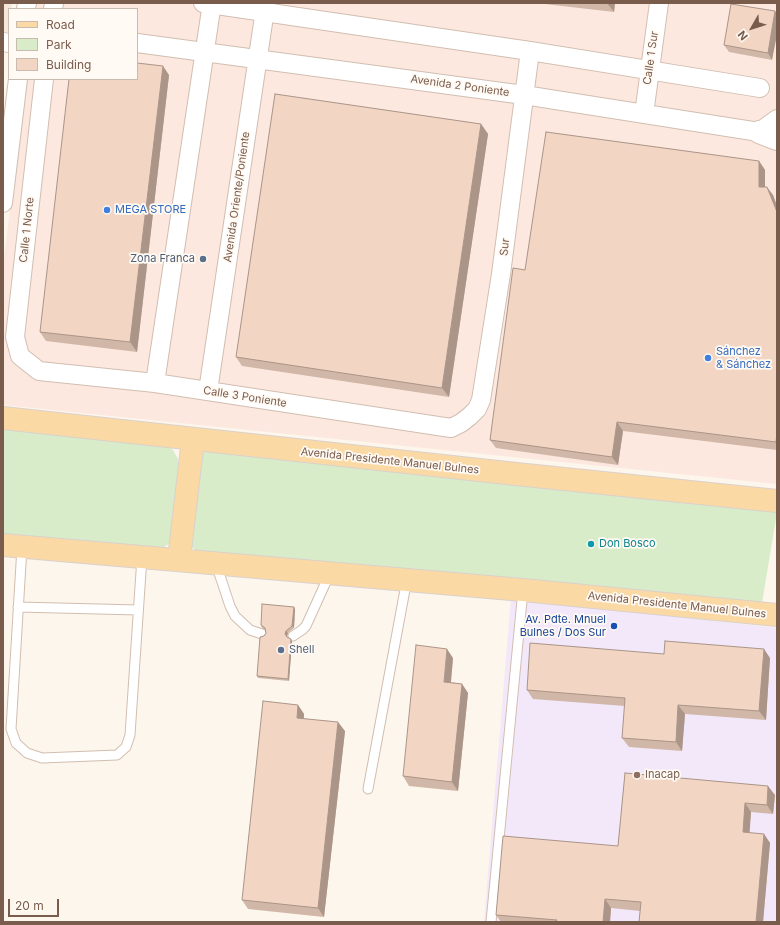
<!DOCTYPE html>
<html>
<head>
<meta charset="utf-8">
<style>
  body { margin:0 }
  #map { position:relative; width:780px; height:925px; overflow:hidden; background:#fdf6ec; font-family:Inter,sans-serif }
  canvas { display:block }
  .frame { position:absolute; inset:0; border:4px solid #7a5c4d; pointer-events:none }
  .legend { position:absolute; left:8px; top:8px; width:130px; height:72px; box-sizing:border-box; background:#fffaf3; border:1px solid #cabbb1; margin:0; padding:5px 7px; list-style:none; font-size:12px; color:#7a5c4d }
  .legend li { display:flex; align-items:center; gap:8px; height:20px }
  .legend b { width:20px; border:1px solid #cabbb1 }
  .north { position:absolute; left:732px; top:8px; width:40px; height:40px; -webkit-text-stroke:3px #fffaf3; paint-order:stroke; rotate:231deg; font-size:11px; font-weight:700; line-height:16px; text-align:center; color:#7a5c4d }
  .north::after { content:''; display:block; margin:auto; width:14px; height:18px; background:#7a5c4d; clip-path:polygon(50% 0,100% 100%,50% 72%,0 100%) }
  .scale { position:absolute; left:8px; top:899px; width:51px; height:18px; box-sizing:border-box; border:2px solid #7a5c4d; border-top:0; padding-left:5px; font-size:12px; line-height:14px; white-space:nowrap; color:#7a5c4d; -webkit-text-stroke:3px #fffaf3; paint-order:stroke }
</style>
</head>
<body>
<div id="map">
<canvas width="780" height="925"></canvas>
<div class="frame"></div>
<ul class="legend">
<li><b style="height:5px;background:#fbd9a5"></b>Road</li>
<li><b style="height:11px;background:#d8ecc9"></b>Park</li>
<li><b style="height:11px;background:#f3d5c3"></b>Building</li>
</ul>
<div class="north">N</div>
<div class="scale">20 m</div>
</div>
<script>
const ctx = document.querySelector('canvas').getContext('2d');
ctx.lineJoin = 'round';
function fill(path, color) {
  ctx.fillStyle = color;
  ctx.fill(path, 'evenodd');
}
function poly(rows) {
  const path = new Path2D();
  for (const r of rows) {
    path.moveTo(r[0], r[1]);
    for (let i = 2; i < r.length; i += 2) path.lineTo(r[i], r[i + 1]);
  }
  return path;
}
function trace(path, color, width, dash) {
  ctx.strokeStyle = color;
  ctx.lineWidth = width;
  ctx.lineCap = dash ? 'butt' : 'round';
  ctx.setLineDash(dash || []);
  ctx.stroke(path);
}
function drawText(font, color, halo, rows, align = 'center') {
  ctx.font = font + ' Inter,sans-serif';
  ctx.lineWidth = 3.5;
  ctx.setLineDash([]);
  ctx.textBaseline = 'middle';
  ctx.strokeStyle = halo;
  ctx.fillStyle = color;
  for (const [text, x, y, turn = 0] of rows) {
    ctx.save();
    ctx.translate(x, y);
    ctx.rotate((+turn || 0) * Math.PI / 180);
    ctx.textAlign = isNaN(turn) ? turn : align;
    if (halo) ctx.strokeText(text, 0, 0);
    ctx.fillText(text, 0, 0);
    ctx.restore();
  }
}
fill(poly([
  [3,3,12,3,11,9,9,9,9,23,3,64]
]), '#f5e8da');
fill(poly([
  [36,3,777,3,777,484,3,405,3,264,27,79,137,79,137,9,36,9]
]), '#fde8e0');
fill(poly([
  [511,598,777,628,777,922,484,922]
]), '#f3e8fa');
fill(poly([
  [3,429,163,446,170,447,173,450,178,459,178,473,171,538,169,544,159,550,3,537],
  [206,451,213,451,777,512,761,609,198,554,192,547,191,540,202,454]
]), '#d8ecc9');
const lane = poly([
  [22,547,11,729,16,743,27,753,42,758,117,755,126,747,130,735,142,557],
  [216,564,230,606,235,616,250,630,262,634],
  [18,607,138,610],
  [293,636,302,630,306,626,330,573],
  [368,789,407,579],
  [491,922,523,590]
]);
const street = poly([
  [203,3,530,51,760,88],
  [26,9,27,3],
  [53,9,54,3],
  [3,42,9,43],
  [137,43,524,95,759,132,777,119],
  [44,79,15,337,20,356,39,371,155,383,451,428,461,423,470,416,477,409,481,400,501,274,530,51],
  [644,114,659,3],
  [3,203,18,79],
  [155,383,212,3],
  [208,391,266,3]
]);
const secondary = poly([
  [759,132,777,139]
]);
const primary = poly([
  [3,418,516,474,777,501],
  [3,545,523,590,777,615],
  [179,559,193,439]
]);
trace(lane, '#d1beb0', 11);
trace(street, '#d1beb0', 20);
trace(secondary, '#d6c0b0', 24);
trace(primary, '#dad1cd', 24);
trace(lane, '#fff', 9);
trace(street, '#fff', 18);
trace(secondary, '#fff', 22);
trace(primary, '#fbd9a5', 22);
fill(poly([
  [536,3,615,3,614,12],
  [775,11,772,60,729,52,724,45],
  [169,75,137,352,46,341,40,332],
  [481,124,488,134,449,397,242,366,236,357],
  [759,161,765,170,765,187,773,195,777,206,777,450,623,431,618,465,496,448,490,440,525,270],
  [294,607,295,609,294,628,288,633,287,636,288,638,291,639,292,642,289,681,258,678,257,676,264,636,266,633,265,630,262,628,261,625],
  [664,654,770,658,766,720,685,714,682,751,629,747,622,738,625,706,533,699,527,690],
  [453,658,451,682,462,684,468,693,458,791,409,786,403,776],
  [298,705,304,714,304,718,345,731,324,917,248,909,242,900],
  [625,773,775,795,773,814,751,812,749,833,764,834,770,843,763,922,639,922,640,911,611,908,610,922,501,922,496,915,618,846]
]), '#d1b7a8');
fill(poly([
  [607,3,615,3,614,12],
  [775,11,777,14,777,35,772,60,768,53],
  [163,66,169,75,137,352,130,342],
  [481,124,488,134,449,397,442,388],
  [759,161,765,170,765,195,759,187],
  [767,187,773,195,777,206,777,212],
  [617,422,623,431,618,465,612,457],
  [294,607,295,609,294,628,292,626],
  [286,631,288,633,287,636,288,640,285,634],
  [291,639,292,642,289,681,288,679],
  [447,649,453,658,450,691,444,682],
  [764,649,770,658,766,720,759,711],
  [462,684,468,693,458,791,452,782],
  [298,705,304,714,303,727,297,718],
  [678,705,685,714,682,751,676,742],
  [338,722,345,731,324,917,318,908],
  [768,786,775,795,773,814,767,805],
  [745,803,751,812,749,841,743,832],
  [764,834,770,843,763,922,756,922],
  [605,899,611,908,610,922,603,922]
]), '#aa9588');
const building = poly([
  [731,4,775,11,768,53,724,45,731,4],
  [137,63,163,66,130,342,40,332,69,79,137,79,137,63],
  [275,94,481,124,442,388,236,357,275,94],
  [546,132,759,161,759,187,767,187,777,212,777,433,776,442,617,422,612,457,490,440,513,268,525,270,546,132],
  [262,604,294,607,292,626,286,631,285,634,287,637,291,639,288,679,257,676,260,637,264,636,266,633,265,628,261,625,262,604],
  [665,641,764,649,759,711,678,705,676,742,622,738,625,698,527,690,530,643,664,654,665,641],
  [416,645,447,649,444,682,462,684,452,782,403,776,416,645],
  [263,701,298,705,297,718,338,722,318,908,242,900,263,701],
  [625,773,768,786,767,805,745,803,743,832,764,834,756,922,639,922,641,902,605,899,603,922,556,922,557,920,496,915,503,836,618,846,625,773]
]);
fill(building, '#f3d5c3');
trace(building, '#aa9588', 1);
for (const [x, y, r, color] of [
  [107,210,4,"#3f7fe0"],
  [203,259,4,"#5c6f8a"],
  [708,358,4,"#3f7fe0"],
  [591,544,4,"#0f9aa8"],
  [614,626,4,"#1a4fb4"],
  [281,650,4,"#5c6f8a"],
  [637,775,4,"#8d6e63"]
]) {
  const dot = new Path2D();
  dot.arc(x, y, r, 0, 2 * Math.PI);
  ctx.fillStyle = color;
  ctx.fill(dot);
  trace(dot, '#fffaf3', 1.5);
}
drawText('11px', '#7a5c4d', '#fffaf3', [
  ["Calle 1 Sur",651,58,-82],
  ["Avenida 2 Poniente",460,86,8],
  ["Avenida Oriente/Poniente",237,197,-82],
  ["Calle 1 Norte",27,230,-84],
  ["Sur",505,247,-83],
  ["Calle 3 Poniente",245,397,9],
  ["Avenida Presidente Manuel Bulnes",390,461,6],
  ["Avenida Presidente Manuel Bulnes",677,605,6]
]);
drawText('11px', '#366cbe', '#fffaf3', [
  ["MEGA STORE",115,210],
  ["Sánchez",716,352],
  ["& Sánchez",716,365]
], 'left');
drawText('11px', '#4e5e75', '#fffaf3', [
  ["Zona Franca",195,259],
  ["Shell",289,650,"left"]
], 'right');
drawText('11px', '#0d838f', '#fffaf3', [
  ["Don Bosco",599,544]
], 'left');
drawText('11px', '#164399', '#fffaf3', [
  ["Av. Pdte. Mnuel",606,620],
  ["Bulnes / Dos Sur",606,633]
], 'right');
drawText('11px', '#785e54', '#fffaf3', [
  ["Inacap",645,775]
], 'left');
</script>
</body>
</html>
